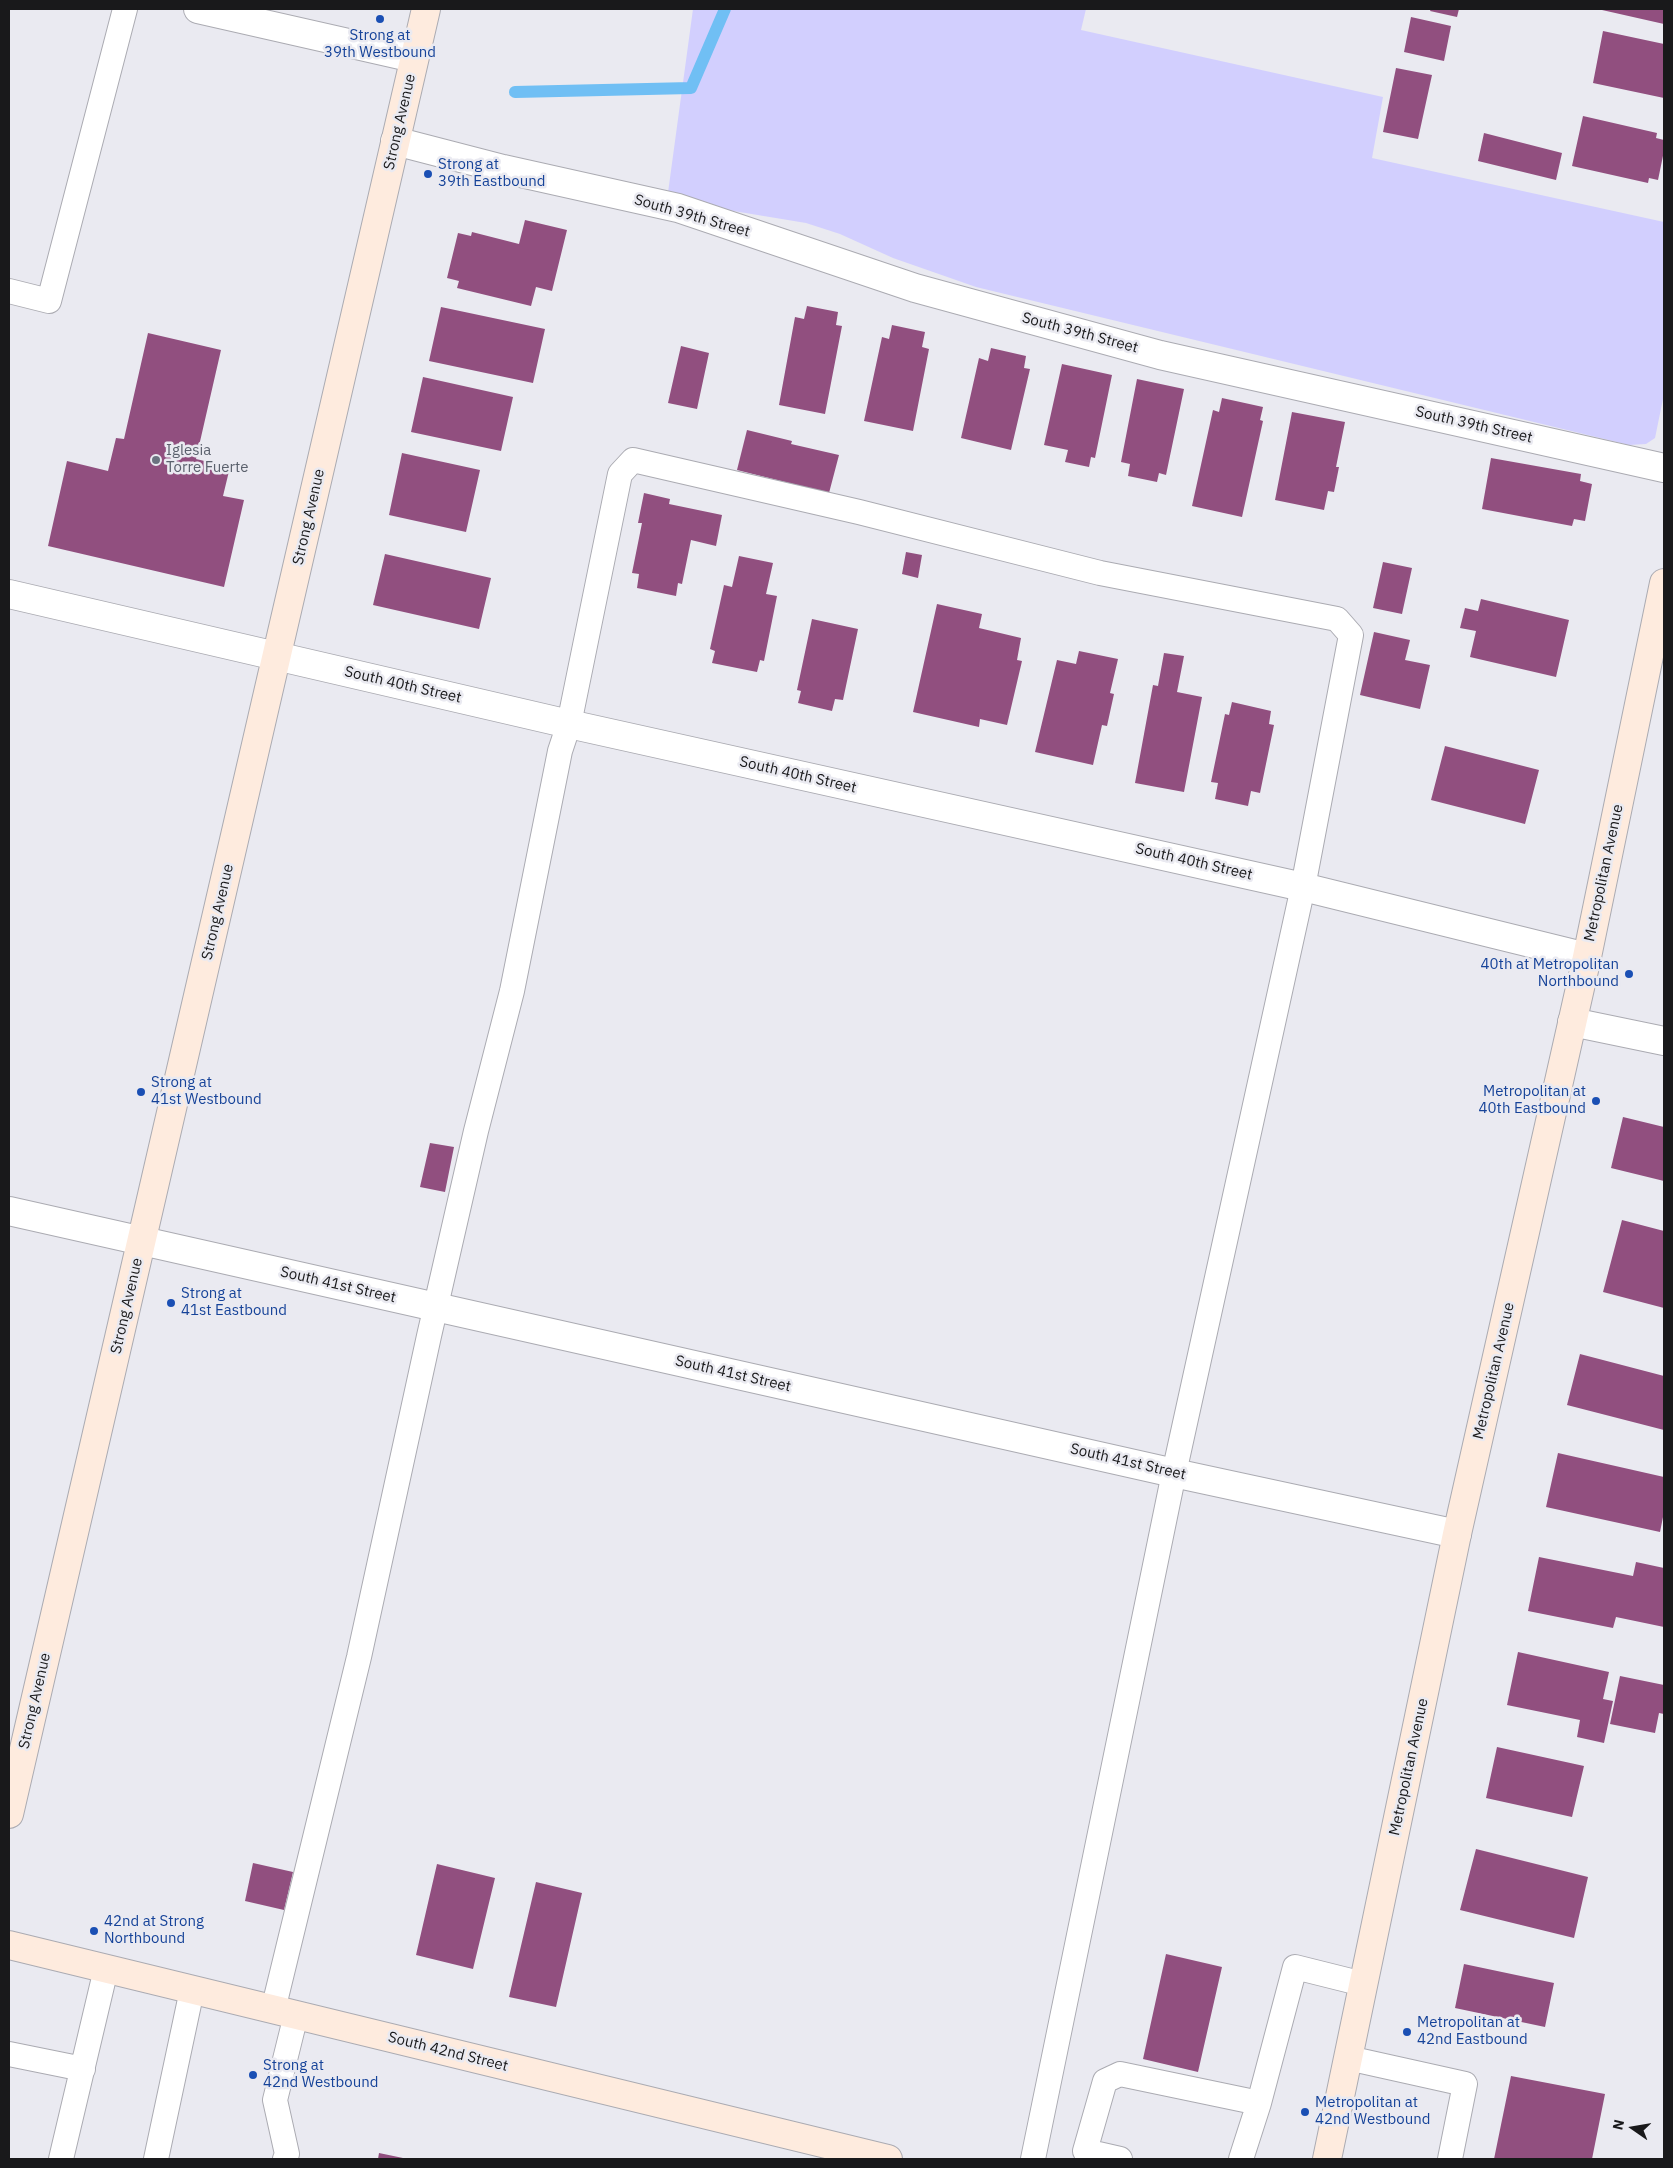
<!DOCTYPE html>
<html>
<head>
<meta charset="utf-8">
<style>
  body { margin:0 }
  #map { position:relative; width:1673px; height:2168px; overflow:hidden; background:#eaeaf1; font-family:"IBM Plex Sans",sans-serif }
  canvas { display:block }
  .frame { position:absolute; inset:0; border:10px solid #19191b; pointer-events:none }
  .north { position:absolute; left:1608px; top:2103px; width:50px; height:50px; -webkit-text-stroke:4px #eaeaf1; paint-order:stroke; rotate:283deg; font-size:14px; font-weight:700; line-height:20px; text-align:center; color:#19191b }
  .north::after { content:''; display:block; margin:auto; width:18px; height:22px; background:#19191b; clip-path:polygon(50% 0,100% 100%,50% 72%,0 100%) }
</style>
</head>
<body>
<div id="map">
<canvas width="1673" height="2168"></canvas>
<div class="frame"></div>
<div class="north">N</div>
</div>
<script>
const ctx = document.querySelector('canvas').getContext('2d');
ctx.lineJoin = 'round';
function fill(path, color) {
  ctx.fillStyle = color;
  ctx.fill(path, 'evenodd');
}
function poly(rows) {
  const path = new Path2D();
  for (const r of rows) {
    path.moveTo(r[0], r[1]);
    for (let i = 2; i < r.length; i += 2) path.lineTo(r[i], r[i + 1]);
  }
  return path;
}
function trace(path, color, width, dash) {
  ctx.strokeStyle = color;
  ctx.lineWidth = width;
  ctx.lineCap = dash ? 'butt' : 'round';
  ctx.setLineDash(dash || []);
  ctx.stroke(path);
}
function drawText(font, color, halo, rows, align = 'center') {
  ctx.font = font + ' "IBM Plex Sans",sans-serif';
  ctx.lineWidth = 5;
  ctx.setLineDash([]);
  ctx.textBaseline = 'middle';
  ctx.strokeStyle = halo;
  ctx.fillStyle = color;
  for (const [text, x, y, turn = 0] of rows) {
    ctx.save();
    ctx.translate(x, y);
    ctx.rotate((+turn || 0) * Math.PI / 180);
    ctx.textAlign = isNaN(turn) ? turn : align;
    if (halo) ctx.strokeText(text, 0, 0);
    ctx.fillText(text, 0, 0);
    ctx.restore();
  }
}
fill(poly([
  [693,9,1086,9,1081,30,1383,97,1372,158,1664,222,1664,394,1655,438,1646,444,1629,445,976,287,893,258,840,234,806,223,667,200]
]), '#d2cffe');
trace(poly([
  [515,92,691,88,725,9]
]), '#70bff4', 12);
fill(poly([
  [1431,9,1459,9,1457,17,1430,11],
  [1602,9,1664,9,1664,24,1602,10],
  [1411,17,1451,26,1444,61,1404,52],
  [1603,31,1664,44,1664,98,1593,83],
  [1396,68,1432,75,1418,139,1383,132],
  [1583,116,1657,133,1656,138,1664,140,1664,151,1658,180,1649,178,1648,183,1572,166],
  [1484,133,1562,153,1556,180,1478,161],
  [525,220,567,230,552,291,536,287,531,306,457,288,459,281,447,278,458,233,471,236,472,232,519,244],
  [807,306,838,312,836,325,842,326,825,414,779,405,795,317,804,319],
  [441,307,545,329,533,383,429,361],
  [892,325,925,332,922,347,929,349,913,431,864,421,882,337,889,339],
  [148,333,221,350,196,459,230,467,223,496,244,500,224,587,48,546,67,461,108,471,116,438,124,439],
  [681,346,709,353,697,409,668,403],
  [991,348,1026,356,1024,368,1030,369,1011,450,961,438,979,358,988,361],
  [1062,364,1112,375,1095,458,1091,457,1089,467,1065,462,1068,450,1044,445],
  [423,377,513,397,501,451,411,432],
  [1137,379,1184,389,1166,475,1159,473,1157,482,1128,476,1130,464,1121,462],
  [1222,398,1263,407,1260,420,1263,421,1242,517,1192,506,1213,410,1219,412],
  [1292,412,1345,422,1336,467,1339,467,1334,492,1328,491,1324,510,1275,500],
  [747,430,792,441,791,444,839,455,829,493,737,470],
  [402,453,480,470,466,532,389,515],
  [1491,458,1581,474,1580,481,1592,484,1585,521,1574,519,1572,526,1482,509],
  [644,493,670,499,669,504,722,515,716,546,691,540,682,584,678,583,676,596,637,588,639,574,632,573,642,523,638,523],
  [906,552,922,555,918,578,902,574],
  [385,554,491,578,479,629,373,605],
  [739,556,773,563,766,594,777,596,764,661,760,660,757,672,712,663,715,651,710,649,724,585,732,587],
  [1383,562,1412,568,1402,614,1373,608],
  [1481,599,1569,620,1556,677,1470,657,1476,631,1460,628,1465,608,1478,611],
  [937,604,982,614,979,628,1021,638,1017,660,1022,661,1007,725,980,719,979,727,913,712],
  [812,619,858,629,843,700,835,699,832,711,798,703,801,691,797,690],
  [1374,632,1410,640,1405,660,1430,665,1420,709,1360,695],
  [1079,651,1118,659,1110,693,1114,694,1107,726,1102,725,1093,765,1035,752,1057,660,1076,664],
  [1164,653,1184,656,1177,692,1202,697,1184,792,1135,783,1153,685,1158,686],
  [1232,702,1271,711,1269,724,1274,725,1260,793,1251,791,1248,806,1215,799,1218,783,1211,782,1225,714,1229,715],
  [1445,746,1539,770,1525,824,1431,800],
  [1623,1117,1664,1127,1664,1181,1611,1168],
  [430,1143,454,1147,445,1192,420,1187],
  [1622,1220,1664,1231,1664,1308,1603,1292],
  [1580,1354,1664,1376,1664,1430,1567,1405],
  [1558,1453,1664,1477,1664,1512,1660,1532,1546,1507],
  [1539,1557,1633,1576,1636,1562,1664,1568,1664,1627,1616,1617,1613,1628,1528,1611],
  [1518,1652,1609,1672,1603,1699,1613,1701,1604,1743,1577,1737,1580,1720,1507,1705],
  [1620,1676,1664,1685,1664,1714,1659,1713,1655,1733,1610,1724],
  [1497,1747,1584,1766,1572,1817,1486,1798],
  [1476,1849,1588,1877,1574,1938,1460,1910],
  [253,1863,293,1872,284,1910,245,1901],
  [437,1864,495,1878,473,1969,416,1955],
  [536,1882,582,1893,556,2007,509,1997],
  [1166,1954,1222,1967,1198,2072,1143,2059],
  [1464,1964,1554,1983,1545,2027,1455,2008],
  [1511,2076,1605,2094,1592,2159,1494,2159],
  [379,2153,403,2158,403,2159,378,2159]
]), '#914f7f');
const lane = poly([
  [9,291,49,301,125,9],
  [273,2010,359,1657,429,1336,476,1131,512,991,560,751,569,724,620,474,633,460,859,512,1100,573,1337,619,1351,635,1303,887,1174,1473,1033,2159],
  [9,2054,83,2069],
  [1348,2058,1465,2084,1450,2159],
  [61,2159,106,1969],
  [156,2159,192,1990],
  [285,2159,287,2154,275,2100,296,2015],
  [1120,2159,1085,2151,1105,2081,1120,2074,1259,2103],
  [1241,2159,1259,2103,1295,1967,1363,1984]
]);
const street = poly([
  [198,9,414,58],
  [395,141,503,169,678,208,915,288,1160,355,1664,468],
  [9,594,569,724,1303,887,1587,957],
  [1572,1022,1664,1041],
  [9,1211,1174,1473,1457,1534]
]);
const secondary = poly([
  [9,1814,426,9],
  [9,1945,888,2159],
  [1327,2159,1457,1534,1587,957,1664,583]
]);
trace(lane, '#ababb2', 26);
trace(street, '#ababb2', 30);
trace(secondary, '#ababb2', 30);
trace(lane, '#fff', 24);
trace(street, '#fff', 28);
trace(secondary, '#feebde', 28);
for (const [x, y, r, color] of [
  [380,19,5,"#1a4fb4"],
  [428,174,5,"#1a4fb4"],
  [156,460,5,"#6b7280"],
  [1629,974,5,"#1a4fb4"],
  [141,1092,5,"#1a4fb4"],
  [1596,1101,5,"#1a4fb4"],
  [171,1303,5,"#1a4fb4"],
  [94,1931,5,"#1a4fb4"],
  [1407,2032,5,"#1a4fb4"],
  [253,2075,5,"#1a4fb4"],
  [1305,2112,5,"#1a4fb4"]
]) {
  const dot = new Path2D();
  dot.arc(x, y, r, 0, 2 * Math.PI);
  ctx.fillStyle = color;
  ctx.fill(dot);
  trace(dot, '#eaeaf1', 2);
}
drawText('15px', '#164399', '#eaeaf1', [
  ["Strong at",380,36,"center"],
  ["39th Westbound",380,53,"center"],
  ["Strong at",438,165],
  ["39th Eastbound",438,182],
  ["40th at Metropolitan",1619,965,"right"],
  ["Northbound",1619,982,"right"],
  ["Strong at",151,1083],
  ["41st Westbound",151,1100],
  ["Metropolitan at",1586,1092,"right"],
  ["40th Eastbound",1586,1109,"right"],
  ["Strong at",181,1294],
  ["41st Eastbound",181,1311],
  ["42nd at Strong",104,1922],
  ["Northbound",104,1939],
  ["Metropolitan at",1417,2023],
  ["42nd Eastbound",1417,2040],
  ["Strong at",263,2066],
  ["42nd Westbound",263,2083],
  ["Metropolitan at",1315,2103],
  ["42nd Westbound",1315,2120]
], 'left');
drawText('15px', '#19191b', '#eaeaf1', [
  ["Strong Avenue",400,122,-77],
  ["South 39th Street",692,216,16],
  ["South 39th Street",1080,333,15],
  ["South 39th Street",1474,425,13],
  ["Strong Avenue",309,517,-77],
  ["South 40th Street",403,685,13],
  ["South 40th Street",798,775,13],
  ["South 40th Street",1194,862,13],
  ["Metropolitan Avenue",1604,873,-78],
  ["Strong Avenue",218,912,-77],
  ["South 41st Street",338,1285,13],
  ["Strong Avenue",127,1306,-77],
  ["Metropolitan Avenue",1494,1371,-77],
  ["South 41st Street",733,1374,13],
  ["South 41st Street",1128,1462,13],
  ["Strong Avenue",35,1701,-77],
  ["Metropolitan Avenue",1409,1767,-78],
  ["South 42nd Street",448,2052,14]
]);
drawText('15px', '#5b616d', '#eaeaf1', [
  ["Iglesia",166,451],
  ["Torre Fuerte",166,468]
], 'left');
</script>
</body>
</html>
